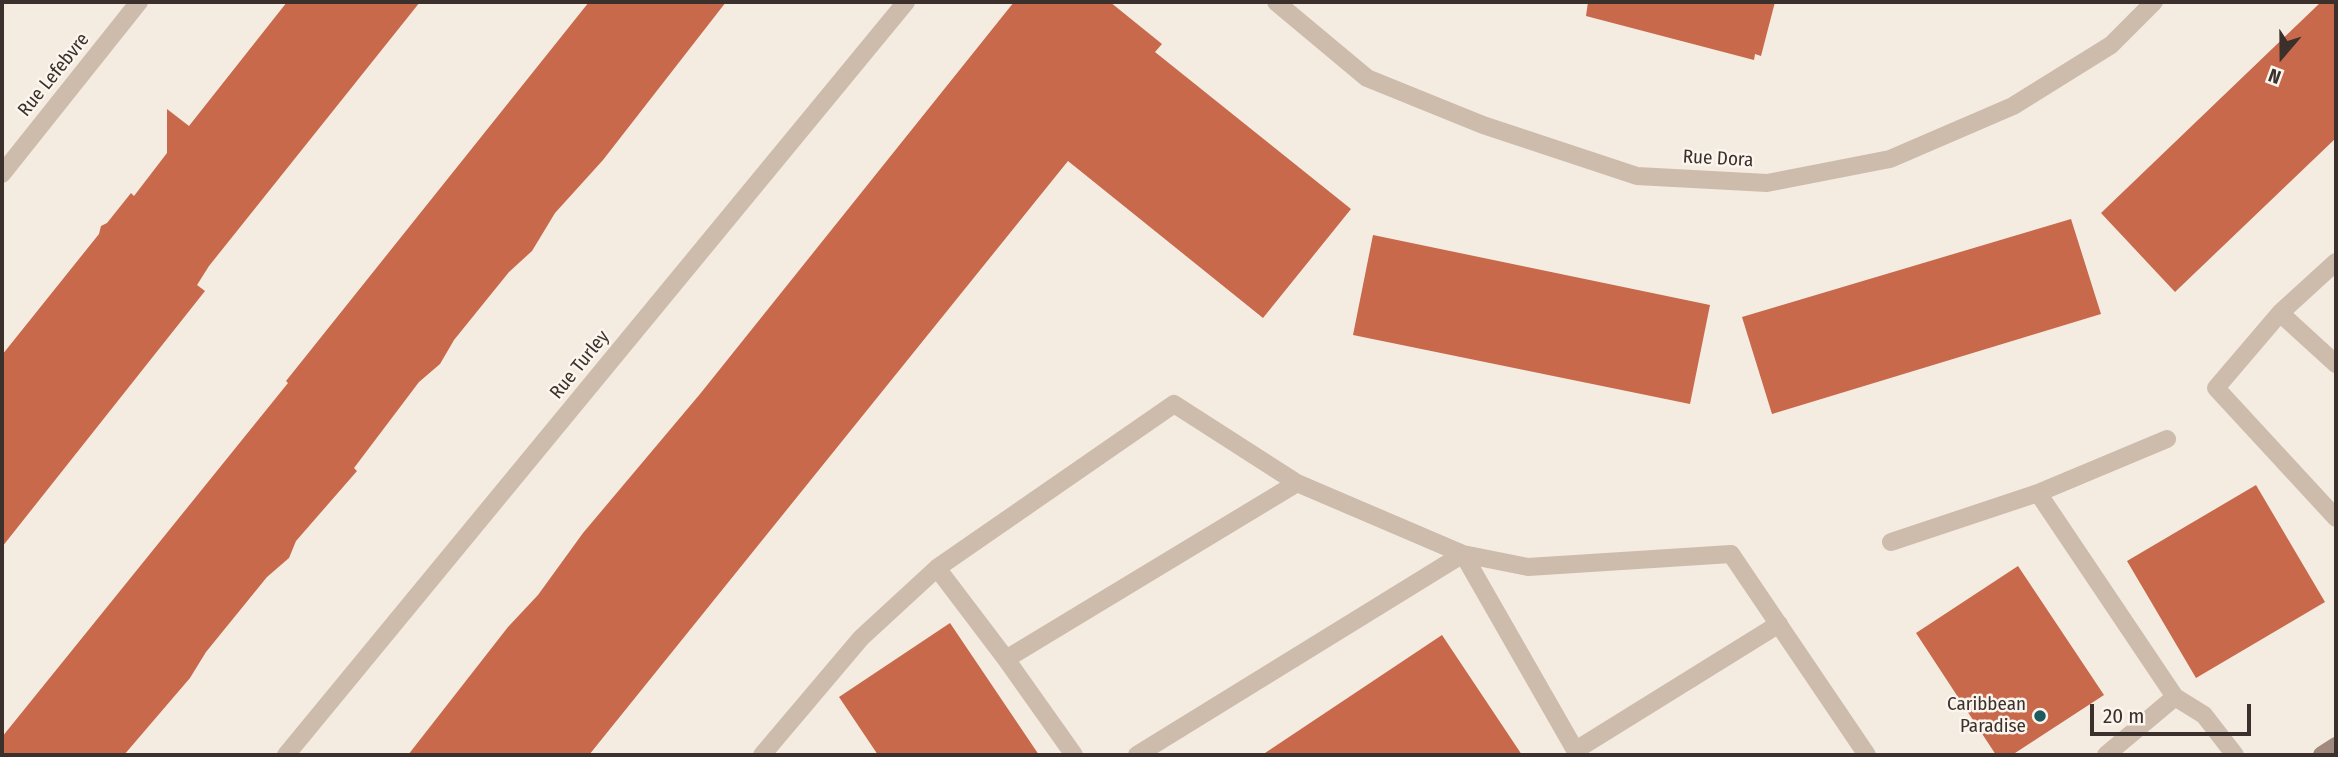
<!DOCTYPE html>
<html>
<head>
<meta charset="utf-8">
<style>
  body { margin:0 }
  #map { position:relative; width:2338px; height:757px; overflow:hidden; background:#f4ebe1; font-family:"Fira Sans Condensed",sans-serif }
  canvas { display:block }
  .frame { position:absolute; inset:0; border:4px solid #3b302b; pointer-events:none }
  .north { position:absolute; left:2247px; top:21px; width:70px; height:70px; -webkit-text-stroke:5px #fbf5ee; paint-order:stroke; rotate:200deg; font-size:19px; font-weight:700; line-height:28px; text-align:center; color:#3b302b }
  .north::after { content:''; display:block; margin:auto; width:24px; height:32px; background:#3b302b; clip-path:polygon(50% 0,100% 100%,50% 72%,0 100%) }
  .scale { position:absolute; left:2090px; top:704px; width:161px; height:32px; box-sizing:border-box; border:4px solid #3b302b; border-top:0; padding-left:9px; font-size:21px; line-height:24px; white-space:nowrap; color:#3b302b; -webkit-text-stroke:5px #fbf5ee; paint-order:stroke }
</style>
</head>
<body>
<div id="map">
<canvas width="2338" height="757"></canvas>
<div class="frame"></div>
<div class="north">N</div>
<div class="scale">20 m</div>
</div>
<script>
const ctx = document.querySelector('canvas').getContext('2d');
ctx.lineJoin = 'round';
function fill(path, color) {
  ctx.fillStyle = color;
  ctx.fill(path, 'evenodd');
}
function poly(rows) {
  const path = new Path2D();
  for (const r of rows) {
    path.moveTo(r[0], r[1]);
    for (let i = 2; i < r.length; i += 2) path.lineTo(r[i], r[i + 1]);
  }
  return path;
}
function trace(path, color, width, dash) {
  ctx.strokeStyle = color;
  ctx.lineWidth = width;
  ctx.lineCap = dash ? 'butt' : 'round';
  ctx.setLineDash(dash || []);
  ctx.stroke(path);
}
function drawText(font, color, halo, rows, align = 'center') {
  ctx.font = font + ' "Fira Sans Condensed",sans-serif';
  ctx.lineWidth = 5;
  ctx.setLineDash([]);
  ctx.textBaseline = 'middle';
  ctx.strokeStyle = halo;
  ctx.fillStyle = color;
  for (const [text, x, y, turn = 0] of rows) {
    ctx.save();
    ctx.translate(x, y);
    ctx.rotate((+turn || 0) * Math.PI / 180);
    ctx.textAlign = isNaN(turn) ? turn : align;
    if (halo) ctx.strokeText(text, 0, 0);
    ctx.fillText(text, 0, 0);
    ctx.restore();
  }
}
fill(poly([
  [287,2,420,2,209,266,197,285,205,291,2,547,2,355,99,234,101,226,107,223,131,193,134,196,167,153,167,109,189,126],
  [589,2,726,2,603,160,555,213,532,251,509,272,454,340,440,364,419,382,354,468,357,471,296,541,289,558,267,577,206,652,190,678,124,755,2,755,2,737,288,383,286,381],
  [1014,2,1110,2,1162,44,1155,52,1351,209,1263,318,1068,161,589,755,408,755,508,627,538,595,583,533,700,394],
  [1588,2,1775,2,1761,56,1755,54,1754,60,1586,16],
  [2321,2,2336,2,2336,138,2175,292,2101,213],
  [2071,219,2101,314,1772,414,1742,317],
  [1373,235,1710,305,1690,404,1353,335],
  [2256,485,2325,602,2196,678,2127,561],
  [2018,566,2104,695,2012,755,1996,755,1916,633],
  [950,623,1039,755,878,755,839,697],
  [1442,635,1522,755,1262,755]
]), '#c8694b');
trace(poly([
  [2336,262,2280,313,2336,364],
  [2280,313,2216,388,2336,518],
  [2038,493,2167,439],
  [1891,542,2038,493,2175,697,2204,715,2235,755],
  [1463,554,1578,755],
  [937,568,1006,659],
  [1576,750,1779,624],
  [762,755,861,638,937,568,1174,404,1297,483,1463,554,1528,567,1731,554,1867,755],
  [1074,755,1006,659,1297,483],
  [1137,755,1463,554],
  [2106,755,2175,697]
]), '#cdbbac', 18);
trace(poly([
  [1276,2,1367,78,1483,125,1637,176,1767,183,1890,159,2013,106,2111,45,2154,2],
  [2,174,139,2],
  [286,755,906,2]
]), '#cdbbac', 18);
trace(poly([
  [2322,755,2336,746]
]), '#a18a7d', 18);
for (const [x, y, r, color] of [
  [2040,716,7,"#1f5a5e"]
]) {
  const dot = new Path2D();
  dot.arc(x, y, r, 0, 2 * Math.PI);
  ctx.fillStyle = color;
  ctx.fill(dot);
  trace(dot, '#fbf5ee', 2.5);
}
drawText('19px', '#3b302b', '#fbf5ee', [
  ["Rue Lefebvre",54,75,-51],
  ["Rue Dora",1718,159,3],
  ["Rue Turley",580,365,-51]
]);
drawText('19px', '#3b302b', '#fbf5ee', [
  ["Caribbean",2026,705],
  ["Paradise",2026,727]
], 'right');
</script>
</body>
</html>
